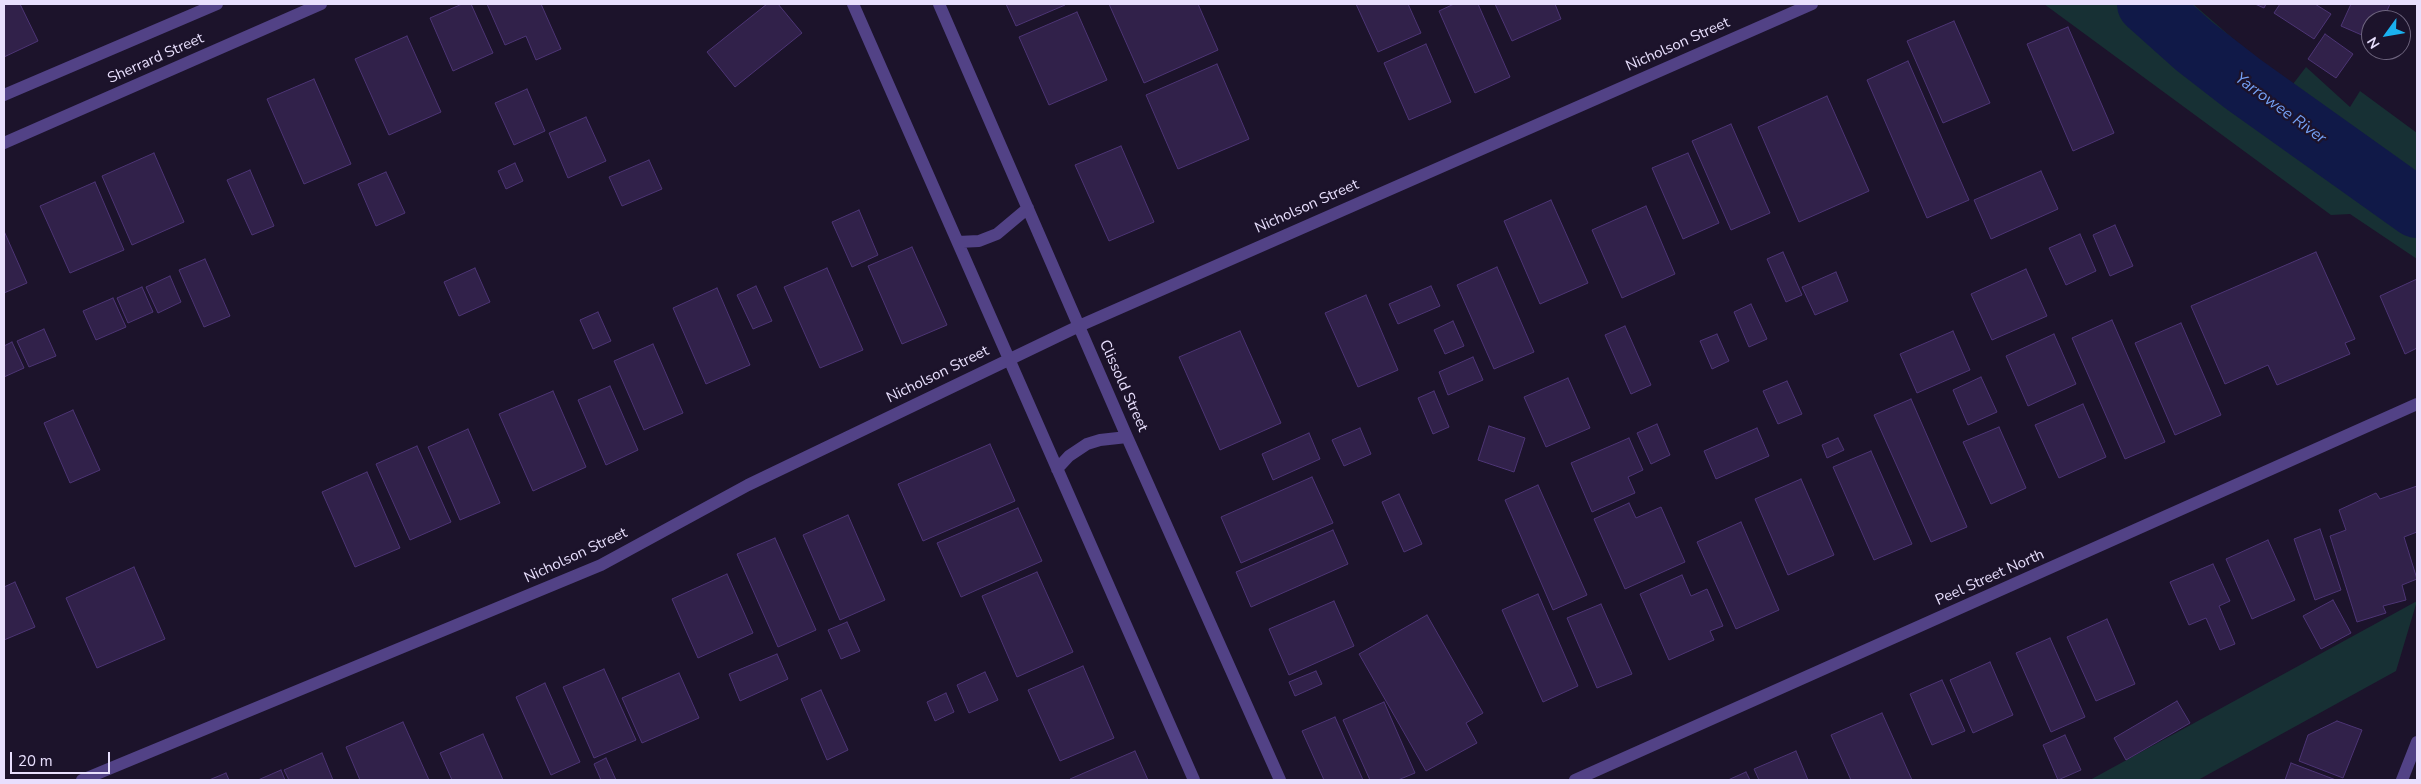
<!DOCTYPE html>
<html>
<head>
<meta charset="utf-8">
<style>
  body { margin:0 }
  #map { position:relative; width:2421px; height:784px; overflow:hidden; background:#1c132b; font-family:"Nunito Sans",sans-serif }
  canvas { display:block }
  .frame { position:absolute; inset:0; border:5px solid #e8dffd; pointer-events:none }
  .north { position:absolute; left:2361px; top:10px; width:50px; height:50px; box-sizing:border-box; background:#1c132b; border:1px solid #6e657f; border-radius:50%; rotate:238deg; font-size:14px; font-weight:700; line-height:20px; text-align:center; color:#e8dffd }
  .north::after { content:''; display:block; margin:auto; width:18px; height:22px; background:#1ab1ef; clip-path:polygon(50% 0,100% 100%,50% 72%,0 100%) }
  .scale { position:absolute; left:10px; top:752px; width:100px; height:22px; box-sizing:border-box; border:2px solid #e8dffd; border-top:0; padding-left:6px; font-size:15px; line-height:18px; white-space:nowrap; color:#e8dffd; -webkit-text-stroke:4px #1c132b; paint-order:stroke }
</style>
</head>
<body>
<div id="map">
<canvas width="2421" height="784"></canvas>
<div class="frame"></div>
<div class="north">N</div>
<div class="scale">20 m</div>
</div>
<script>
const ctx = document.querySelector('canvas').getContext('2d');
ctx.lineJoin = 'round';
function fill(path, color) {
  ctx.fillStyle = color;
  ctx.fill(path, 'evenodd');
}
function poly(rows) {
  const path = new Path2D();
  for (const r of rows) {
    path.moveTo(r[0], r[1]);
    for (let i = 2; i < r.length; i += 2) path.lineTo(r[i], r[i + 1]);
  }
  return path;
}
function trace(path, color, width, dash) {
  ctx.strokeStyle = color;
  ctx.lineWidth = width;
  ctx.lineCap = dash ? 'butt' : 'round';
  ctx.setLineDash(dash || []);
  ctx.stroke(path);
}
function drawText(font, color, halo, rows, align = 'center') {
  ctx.font = font + ' "Nunito Sans",sans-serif';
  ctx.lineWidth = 4.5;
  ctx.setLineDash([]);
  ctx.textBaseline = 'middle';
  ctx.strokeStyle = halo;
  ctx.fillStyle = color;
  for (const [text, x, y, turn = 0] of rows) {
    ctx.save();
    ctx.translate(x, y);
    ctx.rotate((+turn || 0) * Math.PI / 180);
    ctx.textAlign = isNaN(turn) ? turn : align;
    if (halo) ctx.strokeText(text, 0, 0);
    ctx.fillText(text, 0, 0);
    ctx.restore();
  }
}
fill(poly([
  [2044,4,2193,4,2290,88,2306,67,2350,107,2360,91,2417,133,2417,259,2350,214,2331,215],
  [2417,601,2396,671,2198,780,2090,780]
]), '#173034');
trace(poly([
  [2147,4,2194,46,2243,84,2417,208]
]), '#101948', 60);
const building = poly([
  [4,4,20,4,38,41,4,57,4,4],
  [462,4,471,4,493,53,453,71,430,18,462,4],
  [487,4,541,4,561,49,536,60,526,36,505,45,487,4],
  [767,4,778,4,802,33,735,87,707,52,767,4],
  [1006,4,1065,4,1065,5,1016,26,1006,4],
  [1109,4,1198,4,1218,50,1144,83,1109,4],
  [1356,4,1408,4,1421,33,1378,52,1356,4],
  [1454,4,1478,4,1510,77,1475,93,1439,11,1454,4],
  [1495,4,1555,4,1561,19,1512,41,1495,4],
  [2255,4,2266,4,2264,8,2255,4],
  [2280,4,2315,4,2331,14,2314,39,2274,13,2280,4],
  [2351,4,2390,4,2383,20,2371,20,2371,39,2341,26,2351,4],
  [1077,12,1107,80,1049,105,1019,37,1077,12],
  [1954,21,1990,103,1943,123,1907,41,1954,21],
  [2068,27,2114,133,2073,151,2027,44,2068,27],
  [2325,34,2353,54,2336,78,2308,59,2325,34],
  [407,36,441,112,389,135,355,59,407,36],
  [1426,44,1451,102,1409,120,1384,63,1426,44],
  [1908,61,1969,200,1927,218,1867,80,1908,61],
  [1217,64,1249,139,1178,169,1146,95,1217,64],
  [314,79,351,164,304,184,267,99,314,79],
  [527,89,545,131,514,145,495,103,527,89],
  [1827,96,1869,191,1799,222,1758,127,1827,96],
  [586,117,606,161,568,178,549,133,586,117],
  [1731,124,1770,213,1731,230,1692,141,1731,124],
  [1121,146,1154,222,1109,241,1075,165,1121,146],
  [154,153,184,222,132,245,102,176,154,153],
  [1688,153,1719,223,1683,239,1652,168,1688,153],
  [649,160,662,189,622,206,609,177,649,160],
  [515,163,523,181,506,189,498,171,515,163],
  [250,170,274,226,252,235,227,180,250,170],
  [2041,171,2058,209,1991,239,1974,200,2041,171],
  [386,172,405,213,376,226,358,184,386,172],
  [95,182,124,250,70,273,40,206,95,182],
  [1551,200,1588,283,1540,304,1504,221,1551,200],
  [1646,206,1675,274,1622,298,1592,230,1646,206],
  [859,210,878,255,852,267,832,222,859,210],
  [2115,225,2133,266,2110,276,2093,235,2115,225],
  [4,231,27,283,4,293,4,231],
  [2080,234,2096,271,2066,285,2049,248,2080,234],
  [912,247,947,325,902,344,868,266,912,247],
  [1783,252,1802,295,1786,302,1767,259,1783,252],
  [2316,252,2355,339,2345,343,2350,354,2277,385,2268,365,2225,384,2191,306,2316,252],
  [205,259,230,316,204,327,179,270,205,259],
  [1497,267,1534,352,1494,369,1457,285,1497,267],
  [475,268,490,302,459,316,444,282,475,268],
  [827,268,863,350,820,368,784,287,827,268],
  [2026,269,2047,316,1992,340,1971,294,2026,269],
  [1836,272,1848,301,1815,315,1802,287,1836,272],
  [170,276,181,302,158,313,146,287,170,276],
  [2417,279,2417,348,2405,354,2380,296,2417,279],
  [756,286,772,321,753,329,737,295,756,286],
  [1431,286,1440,306,1398,324,1389,304,1431,286],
  [142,287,153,312,128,323,117,298,142,287],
  [717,288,750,365,706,384,673,308,717,288],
  [1366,295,1398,370,1358,387,1325,313,1366,295],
  [113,298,126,327,96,340,83,311,113,298],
  [1751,304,1767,339,1749,347,1734,312,1751,304],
  [598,312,611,341,593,349,580,320,598,312],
  [2112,320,2165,442,2125,459,2072,338,2112,320],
  [1453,321,1464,346,1445,354,1434,330,1453,321],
  [2181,323,2221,415,2175,435,2135,343,2181,323],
  [1625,326,1651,385,1631,394,1605,335,1625,326],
  [44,329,56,356,29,367,17,341,44,329],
  [1240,331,1281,423,1220,450,1179,357,1240,331],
  [1953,331,1970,370,1917,393,1900,354,1953,331],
  [1717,334,1729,361,1712,369,1700,341,1717,334],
  [2054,334,2076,384,2028,406,2006,356,2054,334],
  [12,342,24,368,4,377,4,346,12,342],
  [653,344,683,413,644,430,614,361,653,344],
  [1473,357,1483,380,1448,395,1439,372,1473,357],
  [1981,377,1997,412,1968,425,1953,390,1981,377],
  [1568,378,1590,428,1546,447,1524,397,1568,378],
  [1787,381,1802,414,1778,424,1763,391,1787,381],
  [610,386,638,450,606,465,578,400,610,386],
  [553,391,586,467,533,491,499,414,553,391],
  [1434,391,1449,427,1433,434,1418,398,1434,391],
  [1911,399,1967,527,1931,542,1874,415,1911,399],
  [2083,404,2106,457,2059,478,2035,425,2083,404],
  [73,410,100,470,70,483,44,423,73,410],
  [1657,424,1670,455,1651,464,1637,433,1657,424],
  [1489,426,1525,438,1514,472,1478,460,1489,426],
  [1999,427,2026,488,1991,504,1963,442,1999,427],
  [1360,428,1371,454,1344,466,1332,440,1360,428],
  [1757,428,1769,456,1716,479,1704,451,1757,428],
  [468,429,500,503,460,520,428,447,468,429],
  [1309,433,1320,459,1273,480,1262,454,1309,433],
  [1629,438,1643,470,1628,477,1635,493,1592,512,1571,463,1629,438],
  [1838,438,1844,450,1827,458,1822,445,1838,438],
  [990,444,1015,501,923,541,898,484,990,444],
  [417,446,451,522,410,540,376,464,417,446],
  [1871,451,1912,544,1874,560,1833,467,1871,451],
  [367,472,400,548,355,567,322,492,367,472],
  [1312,477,1333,523,1241,563,1221,517,1312,477],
  [1801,479,1834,555,1788,575,1755,499,1801,479],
  [1538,485,1587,595,1553,610,1505,500,1538,485],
  [2417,486,2417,532,2404,537,2417,579,2402,585,2406,600,2383,606,2386,613,2357,622,2330,536,2346,530,2339,510,2376,493,2380,499,2417,486],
  [1399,494,1422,544,1404,552,1382,502,1399,494],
  [1629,503,1636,518,1661,507,1685,562,1625,589,1594,519,1629,503],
  [1018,508,1042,561,961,597,937,543,1018,508],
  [848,515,885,600,840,620,803,535,848,515],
  [1741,522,1779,610,1736,629,1697,542,1741,522],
  [2320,529,2341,590,2315,600,2294,539,2320,529],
  [1333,530,1348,564,1251,607,1236,572,1333,530],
  [775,538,816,630,778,647,737,554,775,538],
  [2268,540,2295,600,2252,619,2226,559,2268,540],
  [2213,564,2230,601,2219,606,2235,644,2220,650,2206,618,2189,625,2170,582,2213,564],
  [134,567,165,639,97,668,66,598,134,567],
  [1037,572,1073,652,1017,677,982,596,1037,572],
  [727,574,753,633,698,658,672,599,727,574],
  [1682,575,1691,596,1707,589,1723,626,1710,631,1714,640,1669,660,1640,594,1682,575],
  [15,582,35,627,4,640,4,587,15,582],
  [1538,594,1578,686,1543,702,1502,610,1538,594],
  [2333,600,2351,633,2321,649,2303,616,2333,600],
  [1334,601,1354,646,1289,675,1269,629,1334,601],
  [1601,604,1632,674,1597,688,1567,618,1601,604],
  [1427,615,1483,713,1466,723,1477,743,1426,771,1359,654,1427,615],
  [2107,619,2135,684,2096,701,2067,637,2107,619],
  [847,622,860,651,841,659,828,630,847,622],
  [2050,638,2085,717,2051,732,2016,653,2050,638],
  [777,654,788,679,740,701,729,674,777,654],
  [1990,662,2013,715,1973,733,1950,680,1990,662],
  [1083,666,1114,738,1060,761,1028,690,1083,666],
  [604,669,636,740,594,758,563,687,604,669],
  [1316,671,1322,684,1295,696,1289,682,1316,671],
  [985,672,998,700,969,713,957,685,985,672],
  [679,673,699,718,642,743,622,698,679,673],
  [1942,680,1965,731,1932,745,1910,694,1942,680],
  [545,683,580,762,551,775,516,697,545,683],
  [821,690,848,750,827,760,801,699,821,690],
  [946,693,954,712,935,721,927,702,946,693],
  [2177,701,2190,723,2126,760,2114,738,2177,701],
  [1384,702,1415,773,1398,780,1370,780,1343,720,1384,702],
  [1882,713,1912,780,1851,780,1831,735,1882,713],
  [1335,717,1363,780,1324,780,1302,731,1335,717],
  [2337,721,2362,730,2343,778,2299,761,2308,735,2337,721],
  [403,722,429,780,360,780,346,747,403,722],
  [483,734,503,780,452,780,440,753,483,734],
  [2065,735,2081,770,2058,780,2043,745,2065,735],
  [1135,751,1148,780,1071,780,1070,779,1135,751],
  [1796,751,1808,780,1759,780,1754,769,1796,751],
  [322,753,333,780,289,780,284,770,322,753],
  [606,758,616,780,601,780,594,764,606,758],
  [2291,763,2336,780,2285,780,2291,763],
  [281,770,285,780,258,780,281,770],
  [1746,772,1750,780,1728,780,1746,772],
  [226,773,229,780,209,780,226,773]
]);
fill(building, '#31214a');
trace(building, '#4d3575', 1);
trace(poly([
  [853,4,1194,780],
  [939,4,1127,437,1280,780],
  [4,95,217,4],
  [4,143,321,4],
  [958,242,979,241,997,234,1028,208],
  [1057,469,1069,456,1087,444,1100,440,1127,437],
  [82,780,601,565,748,485,1079,326,1812,4],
  [1575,780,2417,404],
  [2402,780,2417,742]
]), '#524286', 12);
drawText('15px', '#e8dffd', '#1c132b', [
  ["Nicholson Street",1678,45,-24],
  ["Sherrard Street",156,59,-24],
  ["Nicholson Street",1307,207,-24],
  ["Nicholson Street",938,375,-26],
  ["Clissold Street",1123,386,66],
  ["Nicholson Street",576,556,-25],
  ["Peel Street North",1990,578,-24]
]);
drawText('italic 16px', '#75a1f5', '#1c132b', [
  ["Yarrowee River",2280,109,36]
]);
</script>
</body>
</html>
